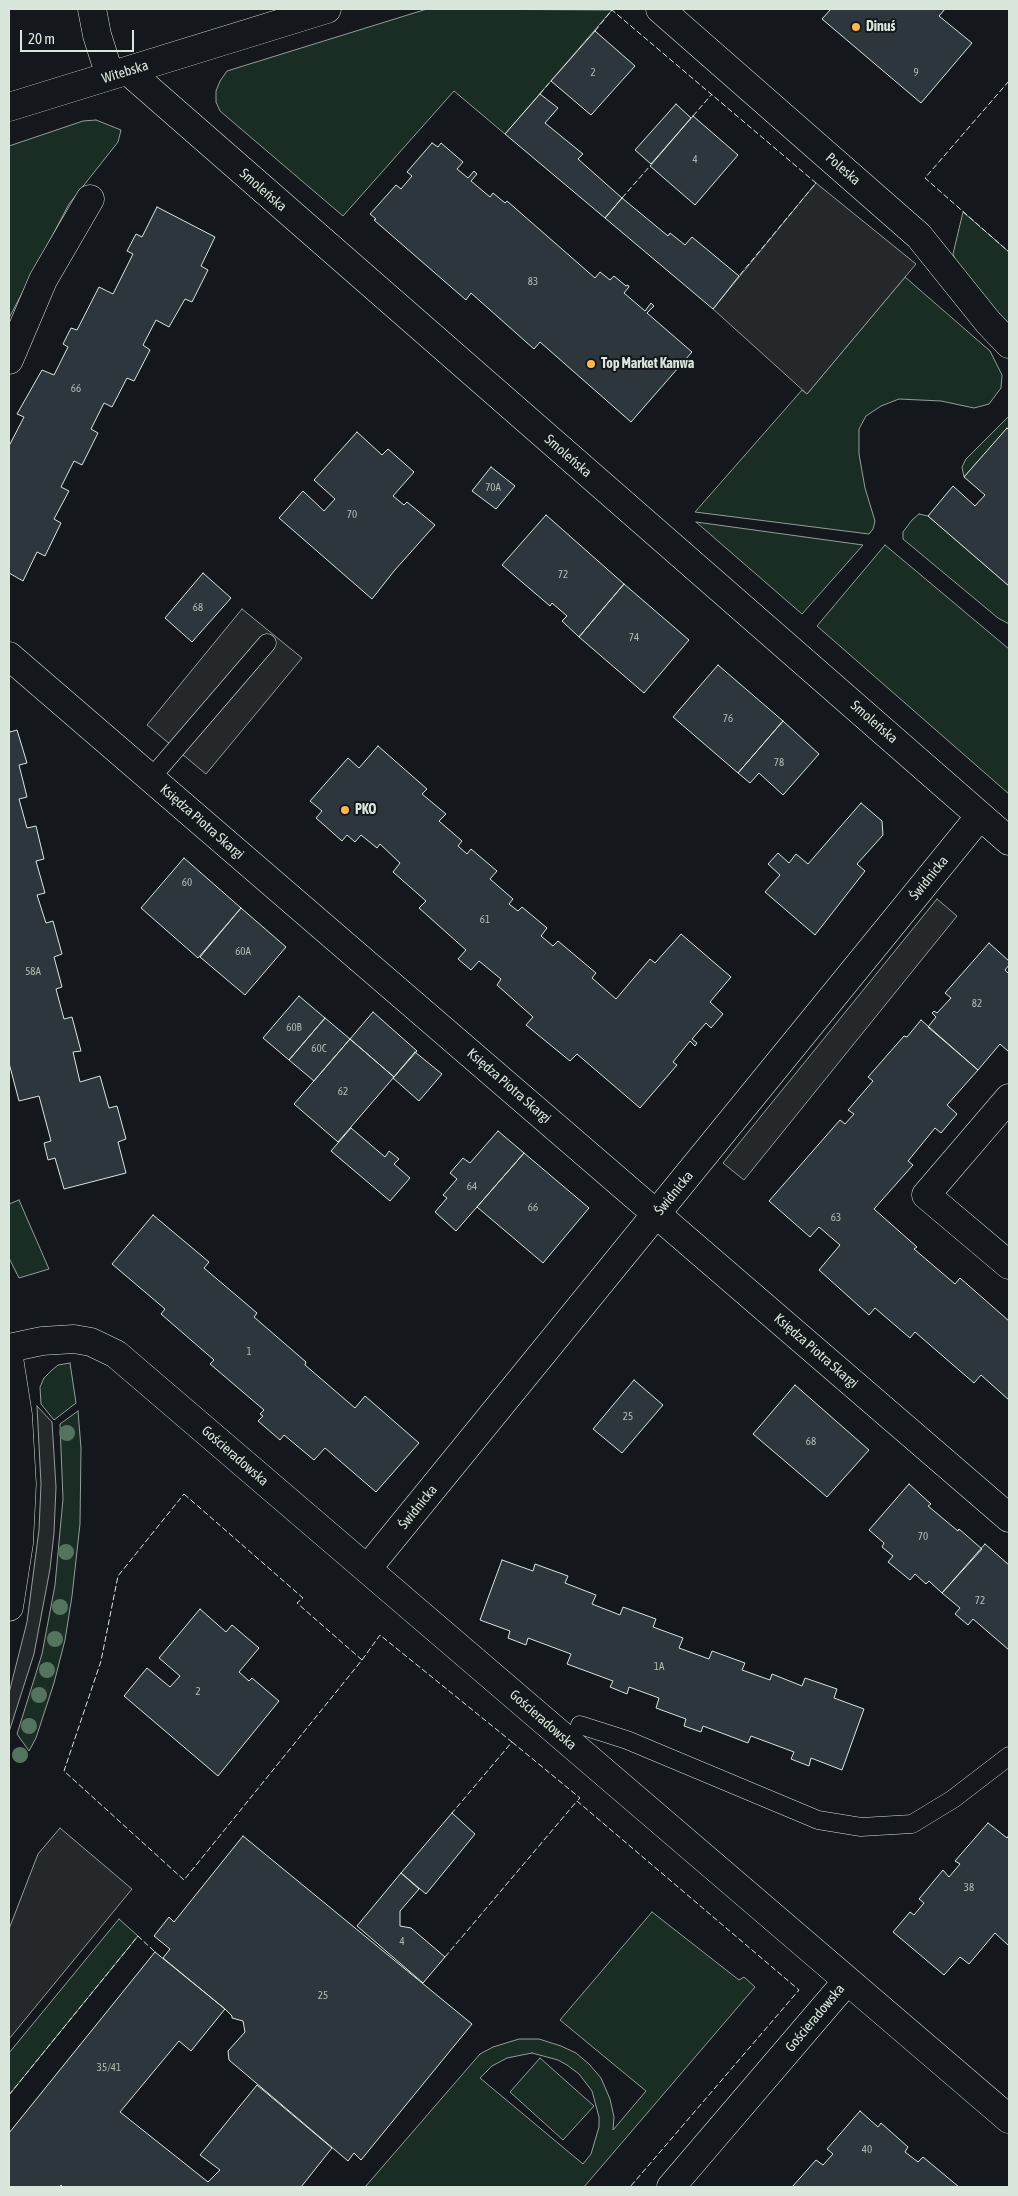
<!DOCTYPE html>
<html>
<head>
<meta charset="utf-8">
<style>
  body { margin:0 }
  #map { position:relative; width:1018px; height:2196px; overflow:hidden; background:#14181c; font-family:"Asap Condensed",sans-serif }
  canvas { display:block }
  .frame { position:absolute; inset:0; border:10px solid #d8e6dc; pointer-events:none }
  .scale { position:absolute; left:20px; top:30px; width:114px; height:22px; box-sizing:border-box; border:2px solid #d8e6dc; border-top:0; padding-left:6px; font-size:15px; line-height:18px; white-space:nowrap; color:#d8e6dc; -webkit-text-stroke:4px #14181c; paint-order:stroke }
</style>
</head>
<body>
<div id="map">
<canvas width="1018" height="2196"></canvas>
<div class="frame"></div>
<div class="scale">20 m</div>
</div>
<script>
const ctx = document.querySelector('canvas').getContext('2d');
ctx.lineJoin = 'round';
function fill(path, color) {
  ctx.fillStyle = color;
  ctx.fill(path, 'evenodd');
}
function poly(rows) {
  const path = new Path2D();
  for (const r of rows) {
    path.moveTo(r[0], r[1]);
    for (let i = 2; i < r.length; i += 2) path.lineTo(r[i], r[i + 1]);
  }
  return path;
}
function trace(path, color, width, dash) {
  ctx.strokeStyle = color;
  ctx.lineWidth = width;
  ctx.lineCap = dash ? 'butt' : 'round';
  ctx.setLineDash(dash || []);
  ctx.stroke(path);
}
function drawText(font, color, halo, rows, align = 'center') {
  ctx.font = font + ' "Asap Condensed",sans-serif';
  ctx.lineWidth = 4;
  ctx.setLineDash([]);
  ctx.textBaseline = 'middle';
  ctx.strokeStyle = halo;
  ctx.fillStyle = color;
  for (const [text, x, y, turn = 0] of rows) {
    ctx.save();
    ctx.translate(x, y);
    ctx.rotate((+turn || 0) * Math.PI / 180);
    ctx.textAlign = isNaN(turn) ? turn : align;
    if (halo) ctx.strokeText(text, 0, 0);
    ctx.fillText(text, 0, 0);
    ctx.restore();
  }
}
const green = poly([
  [427,9,612,10,505,134,454,91,343,216,220,111,216,102,216,91,220,81,227,71,427,9],
  [96,120,121,130,118,142,69,204,9,318,9,146,83,121,96,120],
  [963,212,1009,252,1009,328,959,269,953,254,963,212],
  [905,277,990,351,1002,375,1001,388,989,404,974,408,941,401,899,399,881,406,866,416,859,429,859,454,865,488,875,521,873,529,869,534,695,512,802,390,807,394,905,277],
  [1009,416,1009,430,1007,429,964,477,962,467,966,459,1009,416],
  [919,514,928,516,1009,586,1009,624,998,618,903,539,903,532,912,520,919,514],
  [696,522,863,545,802,614,696,522],
  [885,545,1009,649,1009,794,817,626,885,545],
  [19,1200,49,1269,19,1278,9,1258,9,1204,19,1200],
  [70,1363,76,1403,54,1420,41,1404,40,1387,44,1378,52,1370,58,1365,70,1363],
  [78,1411,81,1448,80,1524,72,1596,65,1640,54,1683,36,1738,29,1751,17,1734,42,1654,55,1585,63,1499,60,1424,78,1411],
  [652,1912,739,1980,744,1977,755,1987,584,2187,365,2187,480,2054,493,2047,519,2039,539,2039,561,2046,576,2053,589,2064,601,2078,610,2099,614,2117,613,2130,646,2091,560,2020,652,1912],
  [532,2053,558,2060,567,2065,579,2074,592,2091,599,2117,599,2127,591,2154,583,2164,480,2078,492,2066,507,2058,532,2053],
  [119,1919,138,1936,9,2095,9,2053,119,1919],
  [540,2058,594,2106,563,2140,510,2092,540,2058]
]);
fill(green, '#1a2d24');
trace(green, '#939e99', 1);
const parking = poly([
  [816,183,916,264,807,394,713,309,816,183],
  [242,609,302,658,206,774,147,725,242,609],
  [937,899,957,916,744,1180,723,1163,937,899],
  [37,1406,52,1422,56,1487,54,1533,50,1569,34,1654,9,1732,9,1693,27,1622,39,1530,41,1484,37,1406],
  [60,1828,132,1889,9,2039,9,1929,38,1854,60,1828]
]);
fill(parking, '#24282b');
trace(parking, '#939e99', 1);
const building = poly([
  [831,9,945,9,939,16,972,43,921,103,822,19,831,9],
  [595,31,635,66,591,115,551,81,595,31],
  [540,94,558,108,545,123,583,154,578,159,622,198,605,218,505,134,540,94],
  [676,104,691,118,651,164,635,150,676,104],
  [693,116,738,155,695,205,650,166,693,116],
  [432,143,438,147,441,143,463,162,457,169,468,178,474,171,477,174,471,181,490,197,493,193,505,203,507,201,595,278,600,272,610,280,614,276,626,286,628,285,629,287,624,293,645,311,651,303,654,306,647,313,692,352,631,422,540,342,534,349,471,293,466,300,374,220,376,219,370,214,396,185,401,189,412,176,407,172,432,143],
  [622,198,668,236,670,233,685,245,692,237,739,276,713,309,605,218,622,198],
  [157,207,215,237,201,266,208,270,192,302,185,299,169,327,156,320,143,345,150,350,134,381,127,378,112,407,104,403,91,429,98,433,82,465,74,461,61,487,69,491,54,519,61,523,45,556,37,552,23,581,9,573,9,446,24,417,17,414,42,370,54,375,68,347,63,344,71,328,77,330,99,287,113,294,133,254,127,251,136,234,142,237,157,207],
  [1007,428,1009,430,1009,586,928,516,953,486,975,506,985,495,964,477,1007,428],
  [357,432,382,455,388,449,414,472,393,496,404,505,407,502,435,525,394,571,372,599,279,518,303,491,324,511,335,499,314,480,357,432],
  [491,467,515,486,496,509,472,491,491,467],
  [546,515,624,584,579,637,562,621,567,616,552,603,550,606,502,565,546,515],
  [203,573,231,598,192,642,165,618,203,573],
  [624,584,689,640,644,693,579,637,624,584],
  [718,665,783,721,738,773,673,717,718,665],
  [783,721,819,754,783,795,759,773,750,783,738,773,783,721],
  [9,728,10,732,17,730,27,763,19,765,27,797,19,799,27,828,36,826,44,859,36,861,45,893,37,895,46,923,53,921,62,954,54,957,62,987,56,989,64,1019,72,1017,81,1051,73,1052,80,1082,100,1076,109,1108,117,1106,126,1139,118,1142,126,1173,64,1189,55,1158,48,1160,44,1143,51,1141,39,1096,19,1101,9,1063,9,728],
  [378,746,427,789,422,794,446,814,439,821,462,841,458,846,467,854,471,849,497,871,490,879,513,899,509,904,518,911,522,907,547,928,541,936,553,946,558,941,596,973,592,978,616,999,650,959,655,963,681,934,731,977,710,1002,723,1014,711,1028,706,1023,692,1039,697,1043,695,1046,690,1041,673,1062,677,1065,640,1108,577,1054,570,1061,526,1025,533,1017,497,985,501,979,479,961,471,970,458,959,466,950,419,908,426,901,393,872,400,863,380,844,377,848,361,835,355,842,347,835,342,841,316,818,322,811,310,801,348,758,359,768,378,746],
  [861,803,882,821,883,835,857,864,865,871,815,935,765,892,780,875,768,864,778,853,789,863,796,854,808,864,861,803],
  [184,858,241,908,198,958,141,908,184,858],
  [241,908,286,947,245,995,200,957,241,908],
  [989,943,1009,961,1009,965,1005,970,1009,974,1009,1052,1000,1044,978,1070,928,1027,936,1017,932,1013,934,1011,937,1013,951,998,945,993,989,943],
  [299,996,325,1018,289,1060,263,1038,299,996],
  [373,1012,417,1051,394,1077,350,1039,373,1012],
  [325,1018,350,1039,314,1081,289,1060,325,1018],
  [921,1020,978,1070,947,1105,957,1114,941,1133,935,1128,908,1161,913,1165,874,1209,917,1247,914,1249,955,1284,960,1278,1009,1321,1009,1400,981,1375,974,1383,915,1332,910,1338,875,1308,869,1315,819,1270,840,1245,819,1227,810,1237,769,1201,840,1120,845,1124,854,1114,848,1110,873,1081,868,1077,904,1036,907,1037,921,1020],
  [350,1039,394,1077,338,1142,294,1104,350,1039],
  [415,1052,442,1074,419,1101,393,1078,415,1052],
  [351,1128,385,1157,389,1151,399,1159,394,1164,410,1178,390,1201,331,1151,351,1128],
  [498,1131,524,1153,456,1231,435,1212,447,1198,443,1195,457,1179,450,1173,463,1158,470,1163,498,1131],
  [524,1153,589,1208,543,1263,477,1207,524,1153],
  [153,1215,209,1262,204,1268,257,1313,254,1317,306,1362,305,1365,355,1408,365,1396,419,1443,376,1492,325,1448,314,1460,284,1435,280,1440,258,1421,263,1416,260,1414,264,1410,210,1364,214,1360,161,1314,165,1309,112,1264,153,1215],
  [634,1380,663,1405,622,1453,593,1429,634,1380],
  [795,1385,869,1450,827,1497,753,1434,795,1385],
  [909,1484,931,1504,928,1506,958,1531,959,1529,982,1549,942,1593,929,1581,926,1584,915,1574,910,1580,888,1562,893,1556,882,1547,884,1543,869,1530,909,1484],
  [985,1544,1009,1565,1009,1650,973,1619,968,1625,955,1614,960,1608,942,1593,985,1544],
  [502,1560,533,1571,535,1564,568,1576,565,1583,596,1595,592,1604,620,1615,623,1607,656,1619,653,1627,683,1638,679,1648,709,1659,712,1651,745,1663,742,1670,770,1680,772,1674,802,1686,805,1678,837,1689,834,1698,864,1709,842,1770,811,1758,809,1766,791,1759,794,1752,751,1736,748,1743,703,1726,701,1732,684,1726,686,1719,656,1708,659,1698,629,1687,627,1694,610,1687,613,1681,567,1664,571,1654,528,1638,526,1645,508,1638,510,1631,480,1620,502,1560],
  [200,1609,226,1632,232,1625,259,1648,239,1672,249,1681,252,1678,279,1701,218,1776,124,1696,147,1668,170,1687,180,1676,159,1658,200,1609],
  [452,1813,475,1834,426,1894,401,1873,452,1813],
  [988,1823,1007,1838,1009,1835,1009,1946,995,1933,969,1964,960,1957,944,1975,893,1932,910,1912,914,1915,924,1903,919,1899,943,1870,949,1877,960,1864,955,1861,988,1823],
  [243,1836,472,2024,361,2160,354,2153,348,2161,229,2060,228,2051,245,2032,243,2021,232,2018,232,2016,225,2009,163,1958,170,1949,154,1936,169,1917,174,1922,243,1836],
  [401,1873,419,1889,400,1911,400,1926,411,1928,445,1957,423,1983,357,1926,401,1873],
  [155,1952,225,2009,191,2051,179,2041,120,2112,208,2182,220,2170,200,2155,257,2085,332,2148,301,2187,63,2187,61,2185,60,2187,9,2187,9,2133,155,1952],
  [860,2111,878,2127,881,2123,908,2147,905,2152,918,2162,923,2157,959,2187,792,2187,816,2160,823,2165,833,2154,827,2149,860,2111]
]);
fill(building, '#2c363c');
trace(building, '#d8e6dc', 1);
const lane = poly([
  [151,778,267,643],
  [580,1725,627,1740,818,1820,861,1827,912,1824,953,1799,1009,1756]
]);
const street = poly([
  [92,9,97,35,110,76],
  [660,9,919,236,988,322,1009,344],
  [128,71,1009,841],
  [9,107,327,9],
  [9,360,43,280,90,199],
  [9,656,1009,1518],
  [1009,1098,926,1195,1009,1265],
  [9,1348,42,1341,74,1339,91,1342,116,1354,1009,2119],
  [367,1569,980,816],
  [671,2187,847,1981]
]);
const secondary = poly([
  [9,1358,18,1415,22,1484,19,1543,9,1607]
]);
trace(lane, '#d8e6dc', 19);
trace(street, '#d8e6dc', 29);
trace(secondary, '#d8e6dc', 29);
trace(lane, '#14181c', 18);
trace(street, '#14181c', 28);
trace(secondary, '#14181c', 28);
trace(poly([
  [595,31,612,10,816,183,739,276],
  [1009,81,925,178,1009,252],
  [540,94,551,81],
  [693,116,712,94],
  [622,198,650,166],
  [184,1494,303,1598,297,1603,362,1660,184,1880,64,1771,101,1661,118,1576,184,1494],
  [362,1660,380,1635,512,1742,452,1813],
  [512,1742,580,1798,577,1801],
  [445,1957,577,1801,799,1990,630,2187],
  [9,2095,138,1936,155,1952]
]), '#d8e6dc', 1, [6, 2.5]);
ctx.fillStyle = '#55745f';
for (const [x, y] of [
  [67,1433],
  [66,1552],
  [60,1607],
  [55,1639],
  [47,1670],
  [39,1695],
  [29,1726],
  [20,1755]
]) {
  ctx.beginPath();
  ctx.arc(x, y, 8, 0, 2 * Math.PI);
  ctx.fill();
}
for (const [x, y, r, color] of [
  [856,27,5,"#ffb74d"],
  [591,364,5,"#ffb74d"],
  [345,810,5,"#ffb74d"]
]) {
  const dot = new Path2D();
  dot.arc(x, y, r, 0, 2 * Math.PI);
  ctx.fillStyle = color;
  ctx.fill(dot);
  trace(dot, '#14181c', 2);
}
drawText('11px', '#adbab4', null, [
  ["2",593,73],
  ["9",916,73],
  ["4",695,160],
  ["83",533,282],
  ["66",76,389],
  ["70A",493,488],
  ["70",352,515],
  ["72",563,575],
  ["68",198,608],
  ["74",634,638],
  ["76",728,719],
  ["78",779,763],
  ["60",187,883],
  ["61",485,920],
  ["60A",243,952],
  ["58A",33,972],
  ["82",977,1004],
  ["60B",294,1028],
  ["60C",319,1049],
  ["62",343,1092],
  ["64",472,1187],
  ["66",533,1208],
  ["63",836,1218],
  ["1",249,1352],
  ["25",628,1417],
  ["68",811,1442],
  ["70",923,1537],
  ["72",980,1601],
  ["1A",659,1667],
  ["2",198,1692],
  ["38",969,1888],
  ["4",402,1942],
  ["25",323,1996],
  ["35/41",109,2068],
  ["40",867,2150]
]);
drawText('bold 14px', '#d8e6dc', '#14181c', [
  ["Dinuś",866,27],
  ["Top Market Kanwa",601,364],
  ["PKO",355,810]
], 'left');
drawText('14px', '#d8e6dc', '#14181c', [
  ["Witebska",125,72,-17],
  ["Poleska",843,169,41],
  ["Smoleńska",263,190,41],
  ["Smoleńska",568,456,41],
  ["Smoleńska",874,722,41],
  ["Księdza Piotra Skargi",202,822,41],
  ["Świdnicka",929,878,-51],
  ["Księdza Piotra Skargi",509,1086,41],
  ["Świdnicka",674,1193,-51],
  ["Księdza Piotra Skargi",816,1351,41],
  ["Gościeradowska",235,1456,41],
  ["Świdnicka",418,1507,-51],
  ["Gościeradowska",543,1720,41],
  ["Gościeradowska",815,2018,-50]
]);
</script>
</body>
</html>
